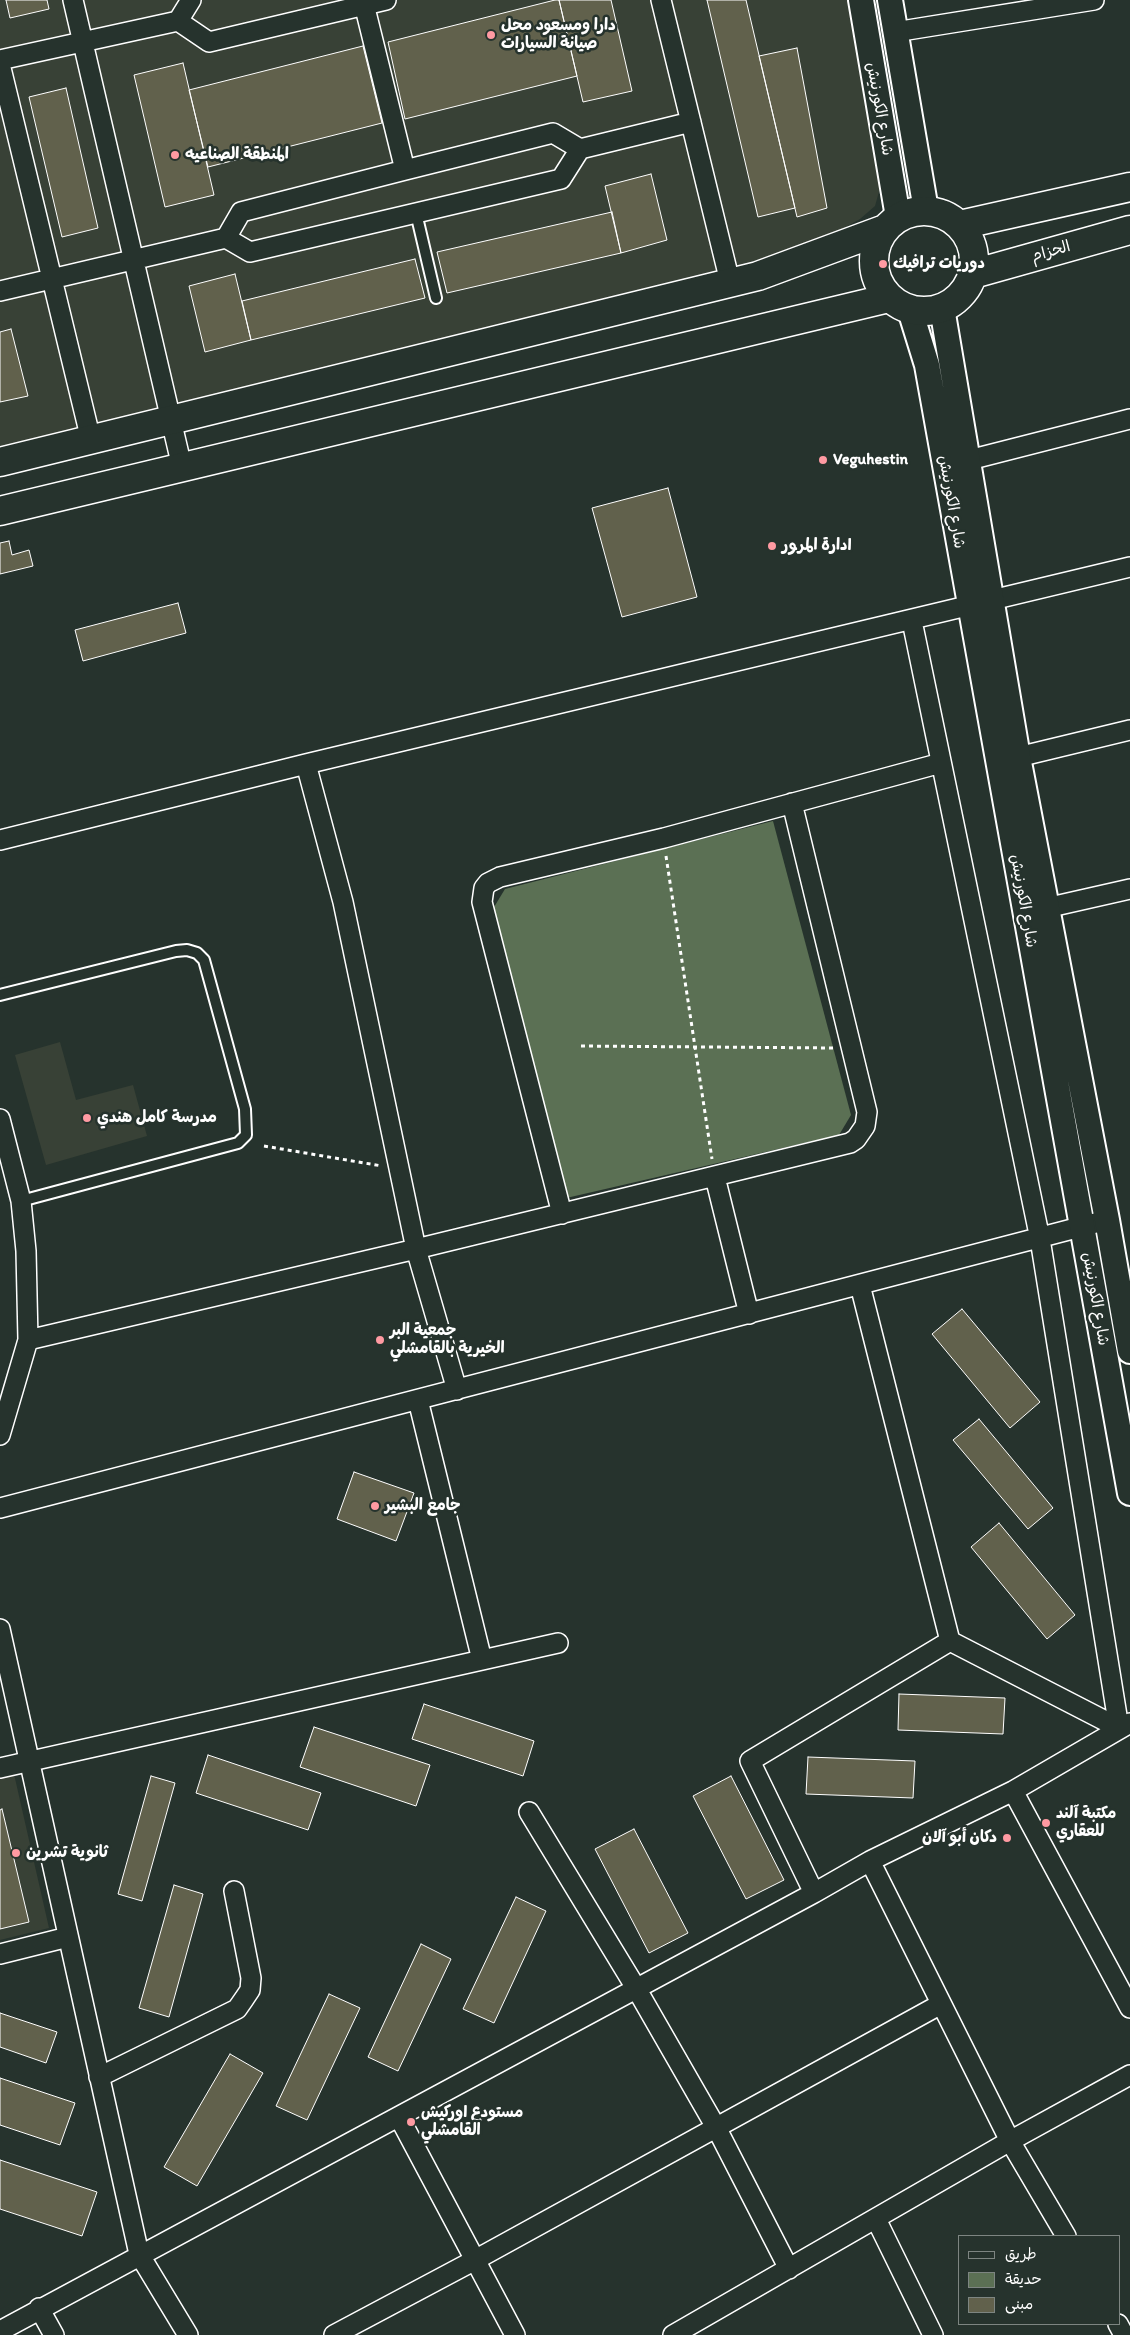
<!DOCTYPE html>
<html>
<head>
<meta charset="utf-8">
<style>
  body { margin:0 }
  #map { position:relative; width:1130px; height:2335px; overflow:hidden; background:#26332d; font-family:Itim,"Playpen Sans Arabic",sans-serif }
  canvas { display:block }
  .legend { position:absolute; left:958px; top:2235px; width:162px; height:90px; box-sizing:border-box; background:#26332d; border:1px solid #7d8581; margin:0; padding:6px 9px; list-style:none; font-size:15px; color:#fff }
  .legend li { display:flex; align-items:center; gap:10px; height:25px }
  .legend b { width:25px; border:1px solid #7d8581 }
</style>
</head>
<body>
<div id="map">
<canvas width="1130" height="2335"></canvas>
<ul class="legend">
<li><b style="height:6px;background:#26332d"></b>طريق</li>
<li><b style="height:14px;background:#5b7054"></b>حديقة</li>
<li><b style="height:14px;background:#61614c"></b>مبنى</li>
</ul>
</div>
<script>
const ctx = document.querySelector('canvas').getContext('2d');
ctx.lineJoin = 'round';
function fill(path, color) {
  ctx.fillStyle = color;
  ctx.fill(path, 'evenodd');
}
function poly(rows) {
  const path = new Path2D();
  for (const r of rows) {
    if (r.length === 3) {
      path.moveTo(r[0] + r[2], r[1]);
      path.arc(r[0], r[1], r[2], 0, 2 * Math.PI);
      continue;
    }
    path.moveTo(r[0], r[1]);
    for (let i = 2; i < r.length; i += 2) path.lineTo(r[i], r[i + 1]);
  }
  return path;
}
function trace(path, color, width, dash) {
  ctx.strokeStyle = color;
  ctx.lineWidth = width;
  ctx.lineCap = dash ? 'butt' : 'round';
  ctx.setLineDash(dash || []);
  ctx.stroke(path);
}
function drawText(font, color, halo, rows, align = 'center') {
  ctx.font = font + ' Itim,"Playpen Sans Arabic",sans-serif';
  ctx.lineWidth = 5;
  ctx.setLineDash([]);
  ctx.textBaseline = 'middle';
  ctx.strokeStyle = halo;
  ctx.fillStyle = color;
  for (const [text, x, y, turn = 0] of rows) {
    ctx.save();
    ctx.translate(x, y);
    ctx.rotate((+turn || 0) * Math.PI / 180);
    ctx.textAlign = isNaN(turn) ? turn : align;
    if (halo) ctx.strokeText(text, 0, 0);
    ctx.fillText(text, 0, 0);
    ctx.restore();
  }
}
fill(poly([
  [0,0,850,0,882,181,875,206,860,219,844,228,766,258,0,448],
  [60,1042,76,1100,133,1085,147,1136,46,1165,15,1055],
  [14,1774,49,1928,0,1940,0,1777]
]), '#384136');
fill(poly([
  [773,821,851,1115,839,1135,562,1199,491,912,505,889]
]), '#5b7054');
const building = poly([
  [6,0,47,0,49,9,10,18,6,0],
  [555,0,559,0,577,76,405,119,388,42,555,0],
  [559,0,611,0,632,91,583,102,559,0],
  [707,0,746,0,795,208,758,217,707,0],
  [363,46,382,123,208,167,189,90,363,46],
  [797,48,827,208,797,217,759,56,797,48],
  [183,63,214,195,165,207,134,75,183,63],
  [66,88,98,228,62,237,29,97,66,88],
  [651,174,667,240,621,253,605,186,651,174],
  [612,212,621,253,447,293,437,252,612,212],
  [415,259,425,298,251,340,242,301,415,259],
  [235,274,251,340,205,352,189,286,235,274],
  [11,329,28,396,0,402,0,332,11,329],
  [668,488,697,597,622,617,592,508,668,488],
  [9,541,12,555,29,550,33,566,0,574,0,543,9,541],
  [178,603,186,633,83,661,75,630,178,603],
  [962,1309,1040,1402,1010,1428,932,1334,962,1309],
  [979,1419,1053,1508,1028,1529,953,1440,979,1419],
  [354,1472,414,1493,396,1541,337,1519,354,1472],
  [999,1523,1075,1615,1047,1639,971,1547,999,1523],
  [899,1694,1005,1698,1003,1734,898,1730,899,1694],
  [424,1704,534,1741,523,1776,412,1739,424,1704],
  [314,1727,430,1765,416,1806,300,1767,314,1727],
  [208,1755,321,1793,308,1830,196,1793,208,1755],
  [808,1757,915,1761,913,1798,806,1794,808,1757],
  [151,1776,175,1783,142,1901,118,1894,151,1776],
  [731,1776,784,1880,746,1899,693,1796,731,1776],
  [2,1809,29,1922,0,1929,0,1810,2,1809],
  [634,1829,688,1933,649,1953,595,1849,634,1829],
  [174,1885,203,1894,169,2017,139,2008,174,1885],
  [516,1897,546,1911,494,2023,463,2009,516,1897],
  [421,1944,451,1959,398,2071,368,2057,421,1944],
  [329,1994,360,2008,307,2120,276,2106,329,1994],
  [0,2013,57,2032,46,2063,0,2047,0,2013],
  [230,2054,263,2073,197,2186,164,2167,230,2054],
  [0,2078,75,2103,60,2145,0,2125,0,2078],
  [0,2160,97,2192,82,2236,0,2209,0,2160]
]);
fill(building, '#61614c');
trace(building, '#fff', 1);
const service = poly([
  [416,213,436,298],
  [0,995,176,951,187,950,197,953,204,960,245,1109,246,1135,238,1143,21,1201]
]);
const minor = poly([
  [73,0,182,467],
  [191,0,178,21,209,42,386,0],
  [363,0,405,170],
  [661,0,730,282],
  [895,32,1094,0],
  [0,60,178,21],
  [0,64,91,440],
  [226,238,241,212,405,170,553,133,580,149],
  [0,291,226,238,250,252,561,179,580,149,691,122],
  [969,460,1130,419],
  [912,621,1040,1239,1119,1728],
  [1018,757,1130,730],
  [306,764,343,902,416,1249,457,1390],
  [0,840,306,764,1130,567],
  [1046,908,1130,889],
  [0,1119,21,1201,26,1251,28,1340,0,1435],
  [715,1177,749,1314],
  [562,1214,482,902,484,888,488,883,500,877,664,838,941,763],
  [860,1285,950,1641],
  [28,1340,416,1249,850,1143,856,1139,865,1126,867,1112,792,803],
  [418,1400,482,1660],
  [0,1508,1107,1220],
  [0,1629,139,2254,188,2335],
  [0,1768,558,1643],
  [1013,1791,1130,2008],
  [529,1812,636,1988,717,2129,789,2269],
  [870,1861,1010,2141,1066,2236],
  [814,1893,750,1761,950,1641,1119,1728],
  [0,1954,68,1937],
  [99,2077,237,2009,244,1999,250,1990,251,1978,234,1891],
  [399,2117,515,2335],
  [876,2219,933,2335],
  [39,2308,54,2335],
  [1118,2324,1124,2335],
  [0,2331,814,1893,870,1861,1013,1791,1130,1723],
  [334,2335,475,2260,941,2004],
  [673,2335,1010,2141,1130,2075]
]);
const tertiary = poly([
  [861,0,898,217],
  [890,0,926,210],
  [942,308,1018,757,1107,1220,1130,1351],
  [910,310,927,365,1130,1493]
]);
const secondary = poly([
  [924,261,50],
  [960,225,1130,187],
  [973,274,1130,230],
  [0,462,758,276,885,229],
  [0,511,889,298]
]);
trace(service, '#fff', 14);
trace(minor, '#fff', 22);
trace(tertiary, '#fff', 28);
trace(secondary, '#fff', 31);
trace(poly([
  [666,856,712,1159],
  [581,1046,833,1048],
  [264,1146,382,1166]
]), '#fff', 3, [4, 4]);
trace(service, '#26332d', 10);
trace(minor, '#26332d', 19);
trace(tertiary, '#26332d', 24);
trace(secondary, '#26332d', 28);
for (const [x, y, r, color] of [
  [491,35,5,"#ff9aa2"],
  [175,155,5,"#ff9aa2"],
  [883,264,5,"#ff9aa2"],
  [823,460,5,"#ff9aa2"],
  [772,546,5,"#ff9aa2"],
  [87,1118,5,"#ff9aa2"],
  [380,1340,5,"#ff9aa2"],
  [375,1506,5,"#ff9aa2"],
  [1046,1823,5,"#ff9aa2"],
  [1007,1838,5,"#ff9aa2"],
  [16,1853,5,"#ff9aa2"],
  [411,2122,5,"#ff9aa2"]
]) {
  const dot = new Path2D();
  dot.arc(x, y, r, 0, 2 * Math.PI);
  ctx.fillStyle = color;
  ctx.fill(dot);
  trace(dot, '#26332d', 2);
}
drawText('bold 16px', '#fff', '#26332d', [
  ["دارا ومسعود محل",501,26],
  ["صيانة السيارات",501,44],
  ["المنطقة الصناعيه",185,155],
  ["دوريات ترافيك",893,264],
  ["Veguhestin",833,460],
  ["ادارة المرور",782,546],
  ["مدرسة كامل هندي",97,1118],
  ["جمعية البر",390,1331],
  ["الخيرية بالقامشلي",390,1349],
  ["جامع البشير",385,1506],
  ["مكتبة آلند",1056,1814],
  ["للعقاري",1056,1832],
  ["دكان أبو آلان",997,1838,"right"],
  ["ثانوية تشرين",26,1853],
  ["مستودع اوركيش",421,2113],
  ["القامشلي",421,2131]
], 'left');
drawText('16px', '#fff', '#26332d', [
  ["شارع الكورنيش",879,109,80],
  ["الحزام",1051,252,-16],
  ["شارع الكورنيش",951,502,80],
  ["شارع الكورنيش",1023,901,80],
  ["شارع الكورنيش",1095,1299,80]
]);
</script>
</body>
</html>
